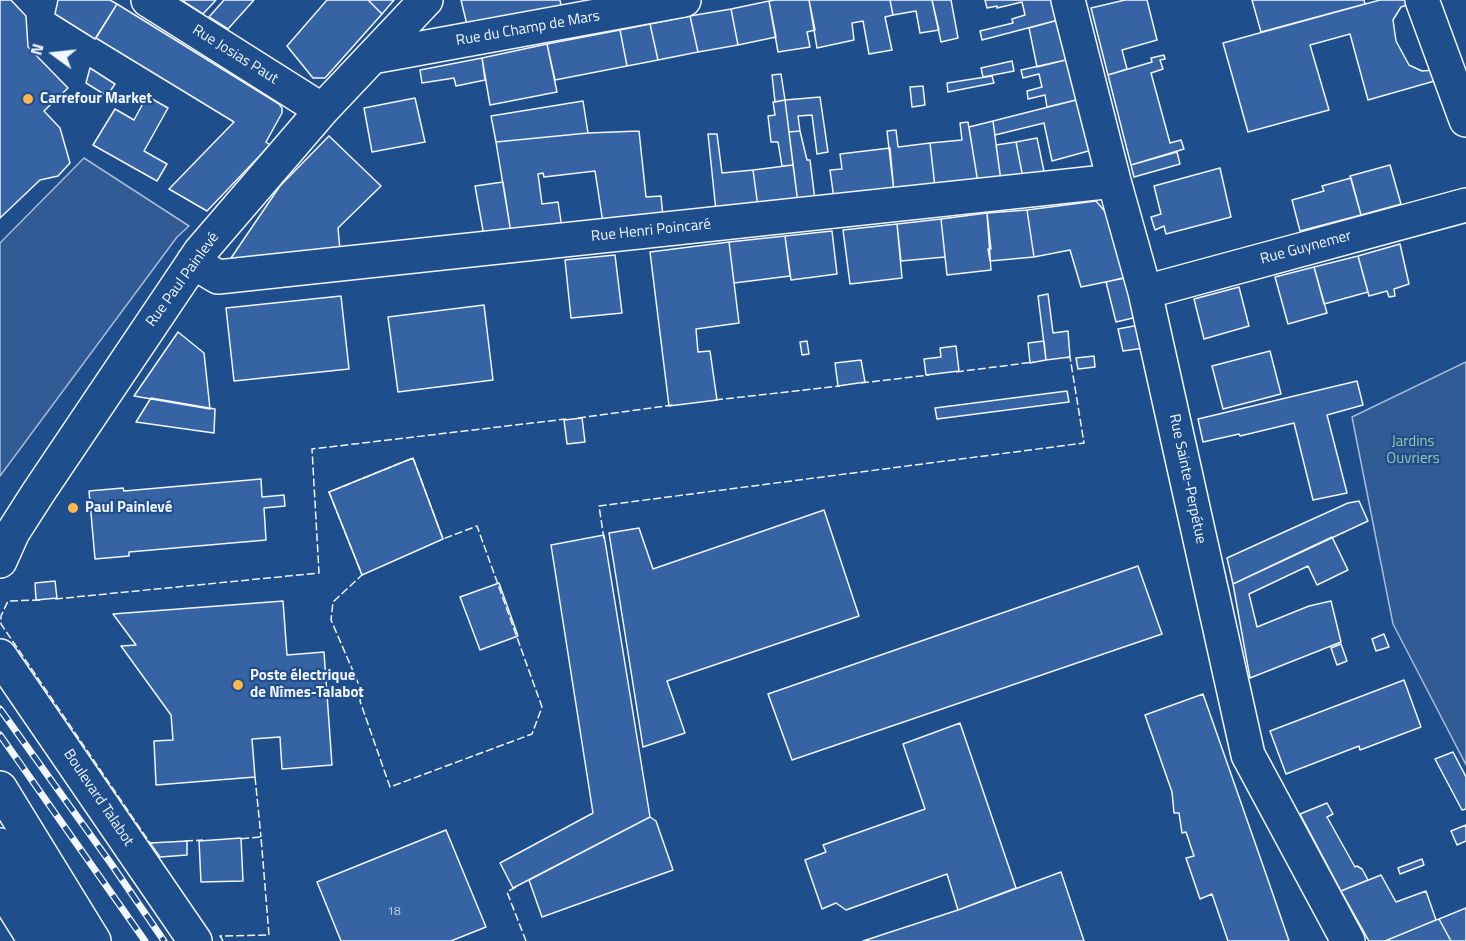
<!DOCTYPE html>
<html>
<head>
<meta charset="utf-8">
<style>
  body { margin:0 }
  #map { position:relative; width:1466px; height:941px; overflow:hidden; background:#1f4e8c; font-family:"Titillium Web",sans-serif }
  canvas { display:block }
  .north { position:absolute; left:24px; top:24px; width:60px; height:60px; -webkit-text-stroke:4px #1f4e8c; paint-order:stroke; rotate:285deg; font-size:16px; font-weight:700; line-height:24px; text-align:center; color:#f2f6ff }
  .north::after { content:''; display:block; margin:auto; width:21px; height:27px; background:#f2f6ff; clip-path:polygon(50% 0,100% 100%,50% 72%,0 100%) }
</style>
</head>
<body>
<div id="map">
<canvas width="1466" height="941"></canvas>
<div class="north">N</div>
</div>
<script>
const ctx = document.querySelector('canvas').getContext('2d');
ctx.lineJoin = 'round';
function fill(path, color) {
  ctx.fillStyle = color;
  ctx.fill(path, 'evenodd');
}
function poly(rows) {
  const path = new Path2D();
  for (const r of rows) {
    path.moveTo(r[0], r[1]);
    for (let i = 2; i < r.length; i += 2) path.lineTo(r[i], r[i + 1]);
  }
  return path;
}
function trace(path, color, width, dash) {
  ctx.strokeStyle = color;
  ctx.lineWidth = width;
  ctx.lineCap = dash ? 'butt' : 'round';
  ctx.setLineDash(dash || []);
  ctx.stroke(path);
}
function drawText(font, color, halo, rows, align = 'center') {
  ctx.font = font + ' "Titillium Web",sans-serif';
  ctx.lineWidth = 4.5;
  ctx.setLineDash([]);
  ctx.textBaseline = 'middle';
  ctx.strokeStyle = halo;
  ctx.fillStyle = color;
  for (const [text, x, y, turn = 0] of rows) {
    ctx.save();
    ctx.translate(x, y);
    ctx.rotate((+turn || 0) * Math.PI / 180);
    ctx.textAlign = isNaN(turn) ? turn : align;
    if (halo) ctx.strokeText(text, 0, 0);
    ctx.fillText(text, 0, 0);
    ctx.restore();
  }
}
const built = poly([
  [84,158,189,226,177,237,0,476,0,243,84,158],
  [1466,362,1466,765,1393,624,1352,417,1466,362]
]);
fill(built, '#305b95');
trace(built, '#a8bbd7', 1.5);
const building = poly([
  [0,0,11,0,26,16,28,47,68,88,44,111,60,128,70,163,58,176,40,180,0,218,0,0],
  [58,0,110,0,117,4,95,39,55,14,58,0],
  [184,0,216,0,203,14,183,1,184,0],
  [224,0,254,0,228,29,209,17,224,0],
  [327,0,368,0,382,14,325,78,313,78,287,46,327,0],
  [368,0,394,0,382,14,368,0],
  [461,0,560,0,562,10,468,29,461,0],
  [775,0,809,0,815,30,807,32,810,47,778,52,769,1,775,0],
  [809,0,890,0,893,15,885,17,892,50,869,54,863,21,852,23,854,40,817,48,809,0],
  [890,0,932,0,939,30,920,33,916,11,893,15,890,0],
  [932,0,951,0,958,38,941,42,932,0],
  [985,0,1057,0,1062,19,982,40,980,31,1013,23,1012,19,1025,15,1022,2,997,8,997,6,987,8,985,0],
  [1125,0,1147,0,1157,40,1122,50,1127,69,1108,75,1091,8,1125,0],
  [1252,0,1364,0,1365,4,1261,32,1252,0],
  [1380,0,1405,0,1407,5,1401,7,1393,20,1396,41,1409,65,1422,71,1434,70,1438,80,1368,100,1350,34,1310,45,1329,110,1248,132,1223,43,1380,0],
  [769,1,776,37,738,45,731,9,769,1],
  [117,4,279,104,282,108,282,113,266,142,270,145,207,211,169,189,234,122,96,38,117,4],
  [731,9,738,45,698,52,690,16,731,9],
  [690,16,698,52,658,60,650,24,690,16],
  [1062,19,1070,59,1037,67,1029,28,1062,19],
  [650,24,658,60,627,66,620,30,650,24],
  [620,30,627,66,555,80,547,44,620,30],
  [547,44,557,92,490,105,482,58,547,44],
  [1164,55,1165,59,1160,60,1163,69,1151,73,1170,143,1181,140,1184,149,1131,165,1108,75,1152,62,1151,58,1164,55],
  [482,58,485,80,456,86,454,78,422,83,420,70,482,58],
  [1070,59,1080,99,1047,107,1045,95,1028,99,1027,91,1042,87,1039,74,1023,78,1021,70,1070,59],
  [1012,61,1014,71,983,77,981,68,1012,61],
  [90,68,115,84,107,96,86,83,90,68],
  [781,74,785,100,775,102,772,75,781,74],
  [992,76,994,83,948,92,947,83,992,76],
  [923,86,925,105,912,107,910,87,923,86],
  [147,96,168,108,144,151,167,164,157,181,93,145,115,109,134,120,147,96],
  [820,97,828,152,817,154,812,115,798,116,800,131,789,132,785,100,820,97],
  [415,98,425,142,372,152,364,108,415,98],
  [1080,99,1092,150,1052,161,1044,123,995,135,993,121,1080,99],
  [785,100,793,165,782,166,778,142,771,142,768,116,775,115,773,102,785,100],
  [583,101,588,133,496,142,491,116,583,101],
  [993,121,1001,181,978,183,969,127,993,121],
  [968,122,978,183,935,187,930,143,962,140,960,123,968,122],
  [896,130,898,147,930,143,935,187,894,192,887,131,896,130],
  [639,131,646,197,661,196,663,217,603,223,595,171,544,177,543,173,538,174,542,204,558,202,562,228,511,233,496,142,588,133,639,131],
  [800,131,807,160,810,160,815,200,798,203,789,132,800,131],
  [708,134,717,134,722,173,753,170,758,207,716,211,708,134],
  [329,136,381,186,338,228,340,250,229,261,280,186,329,136],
  [1037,138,1045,176,1023,178,1016,142,1037,138],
  [1016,142,1023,178,1001,181,996,145,1016,142],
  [890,148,894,192,834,199,830,170,842,169,840,154,890,148],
  [1177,152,1180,164,1134,177,1131,165,1177,152],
  [793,165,798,203,758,207,753,170,793,165],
  [1390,165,1401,204,1361,215,1350,176,1390,165],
  [1220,168,1231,217,1166,234,1164,226,1155,230,1151,217,1161,214,1154,186,1220,168],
  [1351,178,1361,215,1300,231,1292,200,1324,191,1322,186,1351,178],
  [503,182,511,233,484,236,475,186,503,182],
  [1096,201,1108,215,1125,278,1081,287,1070,250,1034,257,1027,210,1096,201],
  [1027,210,1034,257,990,261,988,249,991,249,987,213,1027,210],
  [987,213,991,270,947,275,941,219,987,213],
  [941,219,945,257,901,261,897,224,941,219],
  [897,224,902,278,850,284,843,230,897,224],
  [832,231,837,274,791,280,785,236,832,231],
  [785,236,790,276,734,283,729,242,785,236],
  [729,242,739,323,696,329,698,352,710,351,717,400,669,406,650,252,729,242],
  [1400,244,1409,284,1394,289,1395,296,1389,297,1387,291,1369,296,1358,256,1400,244],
  [615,255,622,313,571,318,565,260,615,255],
  [1358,256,1368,292,1324,304,1314,267,1358,256],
  [1314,267,1327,313,1288,324,1275,277,1314,267],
  [1127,277,1137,317,1116,322,1106,282,1127,277],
  [1239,287,1249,326,1204,339,1194,299,1239,287],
  [1048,294,1053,333,1068,331,1070,357,1046,360,1038,296,1048,294],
  [341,296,349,369,234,381,226,308,341,296],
  [484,305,493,380,398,392,388,317,484,305],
  [1139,325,1144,348,1123,351,1118,329,1139,325],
  [178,332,204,353,210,409,134,396,178,332],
  [807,341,809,354,802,355,800,342,807,341],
  [1044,341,1046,360,1030,363,1028,343,1044,341],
  [956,346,959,371,926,375,924,359,941,357,940,348,956,346],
  [1270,351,1281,394,1223,409,1212,366,1270,351],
  [1094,356,1095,367,1078,369,1076,358,1094,356],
  [861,360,865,382,838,386,835,363,861,360],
  [1357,381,1363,405,1327,415,1347,493,1313,500,1294,423,1240,436,1239,434,1203,442,1198,419,1357,381],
  [1067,391,1069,402,937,419,935,408,1067,391],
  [151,398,215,409,214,433,136,422,151,398],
  [582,418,585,442,567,444,564,420,582,418],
  [413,458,443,539,362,575,329,492,413,458],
  [261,479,262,497,284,495,285,506,264,508,266,540,129,552,129,556,95,559,89,491,123,488,124,491,261,479],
  [1359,501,1368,521,1233,584,1227,558,1348,503,1359,501],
  [824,510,859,616,667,681,685,733,643,747,609,533,639,528,653,569,824,510],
  [604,535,650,817,513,888,500,863,593,813,551,545,604,535],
  [1332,537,1348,570,1317,585,1308,566,1249,594,1257,627,1309,606,1331,601,1341,642,1250,678,1233,584,1332,537],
  [1138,566,1162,634,792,760,768,694,1138,566],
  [55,581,57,598,36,600,35,583,55,581],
  [499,583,518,636,480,650,460,597,499,583],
  [283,601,287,655,324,652,332,765,282,769,280,737,252,739,255,777,156,785,154,741,173,740,171,715,121,646,136,645,113,614,283,601],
  [1384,634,1389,647,1376,651,1372,639,1384,634],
  [1341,644,1347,661,1337,665,1331,648,1341,644],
  [1404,680,1421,727,1360,750,1359,746,1286,774,1270,731,1404,680],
  [1203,694,1267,877,1289,941,1228,941,1212,894,1200,899,1186,858,1194,856,1186,832,1182,833,1179,813,1174,813,1172,792,1145,715,1203,694],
  [960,723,1016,888,958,910,947,874,846,910,836,903,822,909,805,860,826,852,823,845,925,809,903,744,960,723],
  [1453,752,1466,777,1466,809,1462,810,1435,759,1453,752],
  [1327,803,1333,814,1327,817,1355,867,1357,866,1362,869,1368,880,1341,891,1300,814,1327,803],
  [650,817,656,821,673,870,542,917,529,880,650,817],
  [1466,825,1466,841,1457,845,1451,831,1466,825],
  [446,830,486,927,451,941,341,941,317,882,446,830],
  [241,838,243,881,201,882,199,841,241,838],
  [187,841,187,855,160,857,150,843,187,841],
  [1422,859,1424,865,1400,874,1398,868,1422,859],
  [1061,872,1084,941,863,941,958,910,1061,872],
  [1381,875,1396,902,1426,891,1436,920,1385,941,1369,941,1341,891,1381,875],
  [1466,908,1466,941,1451,941,1439,919,1466,908],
  [1439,919,1451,941,1385,941,1436,920,1439,919]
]);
fill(building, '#3563a3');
trace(building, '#f2f6ff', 1.5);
const minor = poly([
  [148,0,322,110],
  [1068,0,1114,181,1145,292,1248,755,1348,941],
  [1422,0,1466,120],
  [372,57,684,0],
  [193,262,218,277,1114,181],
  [1145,292,1466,205],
  [0,561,13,532,38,493,200,252,322,110,426,0],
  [0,656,195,941],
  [0,845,62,941]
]);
const major = poly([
  [0,788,94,941],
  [0,885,35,941]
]);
trace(minor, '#f2f6ff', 36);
trace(major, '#f2f6ff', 36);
trace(minor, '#1f4e8c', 33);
trace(major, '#1f4e8c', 33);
const rail = poly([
  [0,709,112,865,164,941],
  [0,735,145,941]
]);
trace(rail, '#f2f6ff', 7);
trace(rail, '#1f4e8c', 4.5, [14]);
trace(poly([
  [956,372,1034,362],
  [861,383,929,375],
  [715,400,840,386],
  [578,418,673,405],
  [413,458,443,539,477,526,542,707,532,734,390,787,360,701,362,692,331,620,333,602,362,575,329,492,413,458],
  [604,539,599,506,1084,443,1070,357,1066,358],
  [55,599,319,573,312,449,566,419],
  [40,600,8,601,1,616,1,624,150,843,153,843],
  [255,777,261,837],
  [185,841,203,840],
  [516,887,507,892,526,941],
  [223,941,220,936,269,935,261,837,239,839]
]), '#f2f6ff', 1.5, [8, 3]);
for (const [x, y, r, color] of [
  [28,99,6,"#ffb74d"],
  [73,508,6,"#ffb74d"],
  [238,685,6,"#ffb74d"]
]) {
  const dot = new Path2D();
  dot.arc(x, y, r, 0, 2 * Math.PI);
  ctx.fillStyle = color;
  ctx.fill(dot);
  trace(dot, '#1f4e8c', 2);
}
drawText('12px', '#c3d1e8', null, [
  ["18",394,912]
]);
drawText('15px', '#f2f6ff', '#1f4e8c', [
  ["Rue du Champ de Mars",528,29,-10],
  ["Rue Josias Paut",235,55,32],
  ["Rue Henri Poincaré",651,231,-6],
  ["Rue Guynemer",1306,248,-15],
  ["Rue Paul Painlevé",183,280,-54],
  ["Rue Sainte-Perpétue",1187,479,78],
  ["Boulevard Talabot",98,798,56]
]);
drawText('bold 15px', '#f2f6ff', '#1f4e8c', [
  ["Carrefour Market",40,99],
  ["Paul Painlevé",85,508],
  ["Poste électrique",250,676],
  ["de Nîmes-Talabot",250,693]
], 'left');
drawText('15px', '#97c8a6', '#1f4e8c', [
  ["Jardins",1413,442],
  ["Ouvriers",1413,459]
]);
</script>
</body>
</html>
